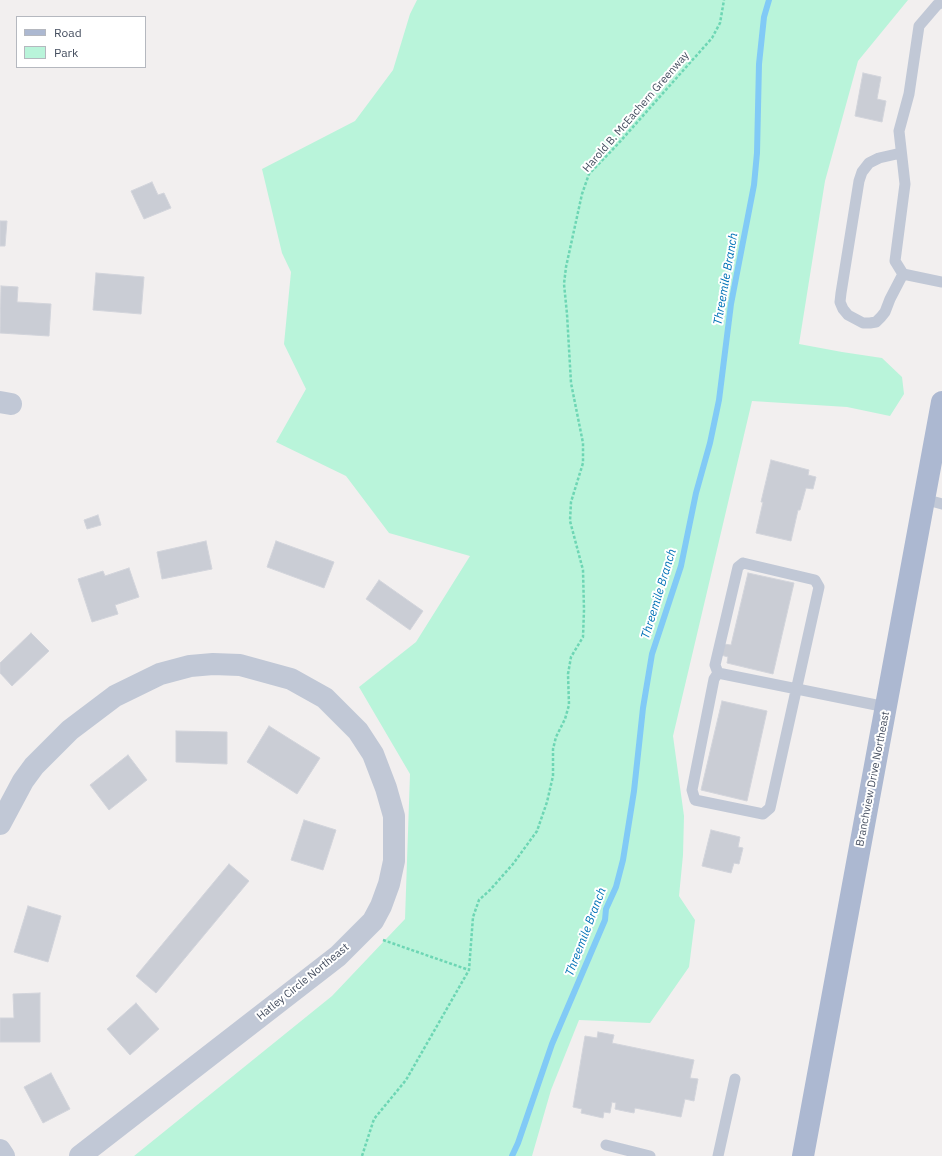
<!DOCTYPE html>
<html>
<head>
<meta charset="utf-8">
<style>
  body { margin:0 }
  #map { position:relative; width:942px; height:1156px; overflow:hidden; background:#f2efef; font-family:"IBM Plex Sans",sans-serif }
  canvas { display:block }
  .legend { position:absolute; left:16px; top:16px; width:130px; height:52px; box-sizing:border-box; background:#fff; border:1px solid #b5b8bf; margin:0; padding:5px 7px; list-style:none; font-size:12px; color:#454e5f }
  .legend li { display:flex; align-items:center; gap:8px; height:20px }
  .legend b { width:20px; border:1px solid #b5b8bf }
</style>
</head>
<body>
<div id="map">
<canvas width="942" height="1156"></canvas>
<ul class="legend">
<li><b style="height:5px;background:#acb8d1"></b>Road</li>
<li><b style="height:11px;background:#b9f4da"></b>Park</li>
</ul>
</div>
<script>
const ctx = document.querySelector('canvas').getContext('2d');
ctx.lineJoin = 'round';
function fill(path, color) {
  ctx.fillStyle = color;
  ctx.fill(path, 'evenodd');
}
function poly(rows) {
  const path = new Path2D();
  for (const r of rows) {
    path.moveTo(r[0], r[1]);
    for (let i = 2; i < r.length; i += 2) path.lineTo(r[i], r[i + 1]);
  }
  return path;
}
function trace(path, color, width, dash) {
  ctx.strokeStyle = color;
  ctx.lineWidth = width;
  ctx.lineCap = dash ? 'butt' : 'round';
  ctx.setLineDash(dash || []);
  ctx.stroke(path);
}
function drawText(font, color, halo, rows, align = 'center') {
  ctx.font = font + ' "IBM Plex Sans",sans-serif';
  ctx.lineWidth = 4;
  ctx.setLineDash([]);
  ctx.textBaseline = 'middle';
  ctx.strokeStyle = halo;
  ctx.fillStyle = color;
  for (const [text, x, y, turn = 0] of rows) {
    ctx.save();
    ctx.translate(x, y);
    ctx.rotate((+turn || 0) * Math.PI / 180);
    ctx.textAlign = isNaN(turn) ? turn : align;
    if (halo) ctx.strokeText(text, 0, 0);
    ctx.fillText(text, 0, 0);
    ctx.restore();
  }
}
fill(poly([
  [417,0,908,0,858,61,825,181,799,344,842,352,882,358,902,377,904,394,890,416,847,407,752,401,673,736,684,816,683,855,679,896,695,920,689,967,650,1023,579,1020,551,1090,532,1156,134,1156,332,996,405,919,410,774,359,687,416,642,470,556,389,533,346,476,276,442,306,389,284,344,291,272,282,253,262,169,355,121,393,70,410,14]
]), '#b9f4da');
trace(poly([
  [512,1156,518,1143,552,1044,605,920,606,909,616,887,623,860,634,791,643,708,652,654,681,566,696,493,710,443,719,400,731,304,754,185,757,153,759,64,764,17,769,0]
]), '#81caf6', 6);
const building = poly([
  [863,73,881,77,877,99,886,101,882,122,855,116,863,73],
  [152,182,158,195,164,193,171,208,144,219,131,191,152,182],
  [0,221,7,221,5,246,0,246,0,221],
  [96,273,144,277,141,314,93,310,96,273],
  [1,286,18,287,17,302,51,304,49,336,0,333,1,286],
  [771,460,809,470,808,475,816,477,813,489,806,488,800,510,798,510,791,541,756,533,763,502,761,502,771,460],
  [98,515,101,525,87,529,84,520,98,515],
  [206,541,212,569,162,579,157,552,206,541],
  [276,541,334,562,324,588,267,567,276,541],
  [129,568,139,597,115,605,118,614,92,622,78,579,103,571,105,576,129,568],
  [748,573,794,583,773,674,727,663,728,657,721,655,724,644,731,645,748,573],
  [379,580,423,611,410,630,366,599,379,580],
  [31,633,49,651,12,686,0,673,0,663,31,633],
  [722,701,767,711,747,801,701,790,722,701],
  [269,726,320,758,297,794,247,762,269,726],
  [176,731,227,732,227,764,176,762,176,731],
  [128,755,147,780,109,810,90,785,128,755],
  [304,820,336,830,323,870,291,860,304,820],
  [711,830,740,837,738,847,743,848,739,864,734,863,731,873,702,866,711,830],
  [229,864,249,881,156,993,136,976,229,864],
  [28,906,61,916,48,962,14,952,28,906],
  [40,993,40,1042,0,1042,0,1018,14,1018,13,994,40,993],
  [136,1003,159,1029,130,1055,107,1029,136,1003],
  [598,1032,614,1035,612,1043,694,1060,690,1078,698,1079,694,1101,685,1099,681,1117,635,1108,634,1113,619,1110,615,1109,616,1103,612,1102,610,1113,604,1112,603,1118,581,1113,582,1109,573,1107,585,1036,597,1038,598,1032],
  [51,1073,70,1109,43,1123,24,1087,51,1073]
]);
fill(building, '#cacdd5');
trace(building, '#d2d4db', 1);
trace(poly([
  [383,940,469,970],
  [362,1156,374,1119,406,1080,469,970,473,917,479,900,490,890,513,864,537,831,547,802,553,776,553,749,556,737,565,719,569,705,568,674,571,657,583,637,584,610,583,570,570,521,571,502,583,463,583,443,571,383,567,314,564,284,566,267,582,194,589,174,617,145,712,38,720,23,724,0]
]), '#6dd6b4', 2.5, [3, 2]);
trace(poly([
  [942,2,937,5,919,26,909,94,899,131,905,184,895,261,903,274,942,282],
  [901,153,879,158,869,163,862,172,859,181,841,293,840,302,843,309,848,315,863,323,870,323,876,322,881,317,885,312,890,299,903,274],
  [924,499,942,504],
  [743,563,815,580,819,587,770,808,763,814,695,800,692,790,714,679,718,673,715,665,738,567,743,563],
  [718,673,886,707],
  [606,1145,650,1156],
  [718,1156,735,1079]
]), '#c1c8d6', 11);
trace(poly([
  [0,402,11,404],
  [0,824,23,781,34,766,70,730,115,696,160,674,190,666,213,664,240,665,291,679,325,698,358,731,373,754,386,788,394,816,394,861,389,884,381,906,373,921,338,956,80,1156],
  [0,1150,4,1156]
]), '#c1c8d6', 22);
trace(poly([
  [803,1156,942,402]
]), '#acb8d1', 22);
drawText('11px', '#454e5f', '#fff', [
  ["Harold B. McEachern Greenway",636,112,-49],
  ["Branchview Drive Northeast",873,779,-79],
  ["Hatley Circle Northeast",303,982,-39]
]);
drawText('italic 12px', '#0072b7', '#fff', [
  ["Threemile Branch",726,279,-80],
  ["Threemile Branch",659,594,-73],
  ["Threemile Branch",586,932,-69]
]);
</script>
</body>
</html>
